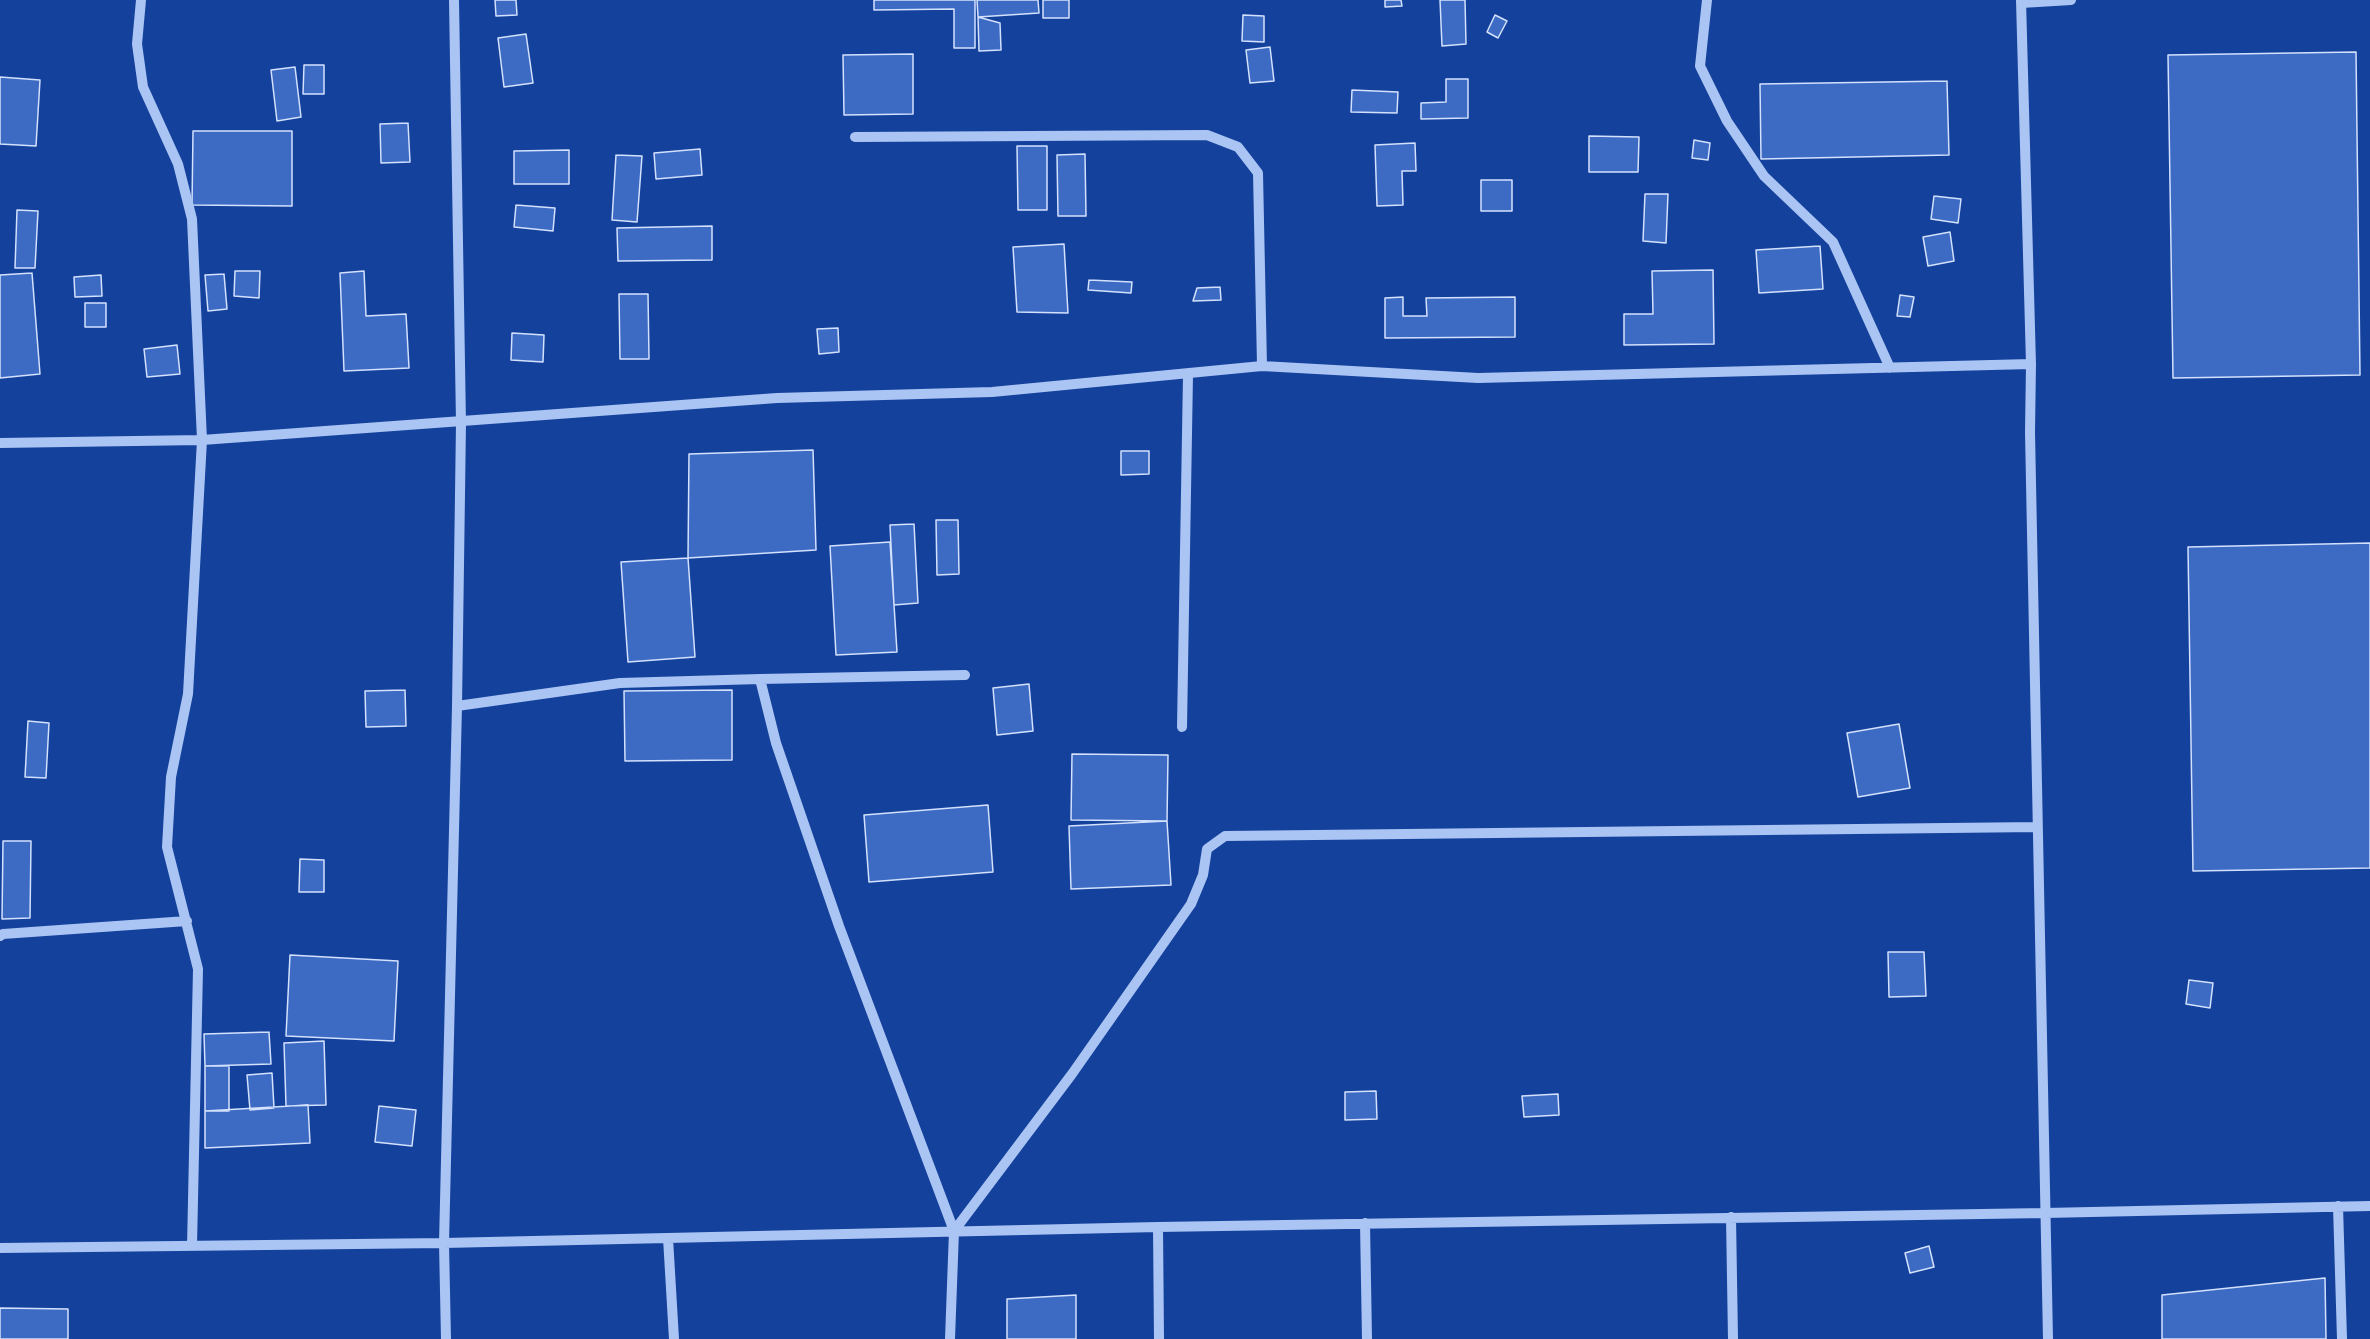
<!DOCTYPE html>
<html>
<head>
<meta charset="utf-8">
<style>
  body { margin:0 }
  canvas { display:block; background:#14419c }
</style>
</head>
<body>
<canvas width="2370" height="1339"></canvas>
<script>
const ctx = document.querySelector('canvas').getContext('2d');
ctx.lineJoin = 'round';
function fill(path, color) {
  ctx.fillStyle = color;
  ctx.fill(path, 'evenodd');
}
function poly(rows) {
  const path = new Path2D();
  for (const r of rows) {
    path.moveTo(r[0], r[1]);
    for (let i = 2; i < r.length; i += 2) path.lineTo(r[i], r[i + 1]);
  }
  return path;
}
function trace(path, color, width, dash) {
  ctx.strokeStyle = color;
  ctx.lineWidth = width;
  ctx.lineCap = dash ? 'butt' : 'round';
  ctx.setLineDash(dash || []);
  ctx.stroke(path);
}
const building = poly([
  [495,0,516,0,517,15,496,16,495,0],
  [874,0,975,0,975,48,954,48,954,9,874,10,874,0],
  [977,0,1038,0,1039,13,978,17,977,0],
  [1043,0,1069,0,1069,18,1043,18,1043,0],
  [1385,0,1401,0,1402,6,1385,7,1385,0],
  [1440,0,1465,0,1466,44,1442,46,1440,0],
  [1243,15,1264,16,1264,42,1242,41,1243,15],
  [1495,15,1507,21,1498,38,1487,32,1495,15],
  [978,17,1000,23,1001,50,979,51,978,17],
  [526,34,533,83,504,87,498,38,526,34],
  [1270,47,1274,81,1250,83,1246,50,1270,47],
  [2356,52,2360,375,2173,378,2168,55,2356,52],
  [913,54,913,114,844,115,843,55,913,54],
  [304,65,324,65,324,94,303,94,304,65],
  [295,67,301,117,277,121,271,70,295,67],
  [0,77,40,80,36,146,0,144,0,77],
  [1446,79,1468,79,1468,118,1421,119,1421,103,1446,102,1446,79],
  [1947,81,1949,155,1761,159,1760,84,1947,81],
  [1352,90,1398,92,1397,113,1351,112,1352,90],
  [408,123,410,162,381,163,380,124,408,123],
  [193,131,292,131,292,206,192,205,193,131],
  [1589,136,1639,137,1638,172,1589,172,1589,136],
  [1694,140,1710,143,1708,160,1692,158,1694,140],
  [1415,143,1416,171,1402,171,1403,205,1377,206,1375,145,1415,143],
  [1017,146,1047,146,1047,210,1018,210,1017,146],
  [700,149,702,175,656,179,654,153,700,149],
  [569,150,569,184,514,184,514,151,569,150],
  [1085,154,1086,216,1058,216,1057,155,1085,154],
  [616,155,642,156,637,222,612,220,616,155],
  [1481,180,1512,180,1512,211,1481,211,1481,180],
  [1645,194,1668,194,1666,243,1643,241,1645,194],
  [1934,196,1961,199,1958,223,1931,219,1934,196],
  [516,205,555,208,553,231,514,227,516,205],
  [17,210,38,211,35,268,15,268,17,210],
  [712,226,712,260,618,261,617,228,712,226],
  [1950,232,1954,261,1928,266,1923,237,1950,232],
  [1064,244,1068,313,1017,312,1013,247,1064,244],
  [1820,246,1823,289,1759,293,1756,250,1820,246],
  [1713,270,1714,344,1624,345,1624,314,1653,314,1652,271,1713,270],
  [235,271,260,271,259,298,234,296,235,271],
  [364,271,366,316,406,314,409,368,344,371,340,273,364,271],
  [32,273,40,374,0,378,0,275,32,273],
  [224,274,227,309,208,311,205,275,224,274],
  [101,275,102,296,75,297,74,277,101,275],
  [1089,280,1132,282,1131,293,1088,290,1089,280],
  [1220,287,1221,300,1193,301,1197,288,1220,287],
  [619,294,648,294,649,359,620,359,619,294],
  [1900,295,1914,297,1910,317,1897,316,1900,295],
  [1403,297,1403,316,1427,316,1426,298,1515,297,1515,337,1385,338,1385,298,1403,297],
  [85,303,106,303,106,327,85,327,85,303],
  [838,328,839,352,819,354,817,329,838,328],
  [512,333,544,335,543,362,511,360,512,333],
  [177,345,180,374,147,377,144,349,177,345],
  [813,450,816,550,688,558,689,454,813,450],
  [1121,451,1149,451,1149,474,1121,475,1121,451],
  [936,520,958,520,959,574,937,575,936,520],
  [914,524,918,603,894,605,890,525,914,524],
  [890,542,897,652,836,655,830,546,890,542],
  [2370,543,2370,868,2193,871,2188,547,2370,543],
  [688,558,695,657,628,662,621,562,688,558],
  [1029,684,1033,731,997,735,993,688,1029,684],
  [405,690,406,726,366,727,365,691,405,690],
  [732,690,732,760,625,761,624,691,732,690],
  [28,721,49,723,46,778,25,777,28,721],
  [1899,724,1910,788,1858,797,1847,733,1899,724],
  [1072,754,1168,755,1167,821,1071,820,1072,754],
  [988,805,993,872,869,882,864,815,988,805],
  [1167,821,1171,885,1071,889,1069,826,1167,821],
  [3,841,31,841,30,918,2,919,3,841],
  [300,859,324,860,324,892,299,892,300,859],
  [1888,952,1924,952,1926,996,1889,997,1888,952],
  [290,955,398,961,394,1041,286,1036,290,955],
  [2189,980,2213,983,2210,1008,2186,1004,2189,980],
  [269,1032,271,1064,205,1066,204,1034,269,1032],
  [324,1041,326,1105,286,1106,284,1043,324,1041],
  [205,1066,229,1066,229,1111,205,1111,205,1066],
  [272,1073,274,1108,250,1110,247,1075,272,1073],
  [1376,1091,1377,1119,1345,1120,1345,1092,1376,1091],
  [1558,1094,1559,1115,1524,1117,1522,1096,1558,1094],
  [308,1105,310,1143,205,1148,205,1111,308,1105],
  [379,1106,416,1110,412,1146,375,1142,379,1106],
  [1929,1246,1934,1267,1910,1273,1905,1253,1929,1246],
  [2325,1278,2326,1339,2162,1339,2162,1295,2325,1278],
  [1076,1295,1076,1339,1007,1339,1007,1299,1076,1295],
  [0,1308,68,1309,68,1339,0,1339,0,1308]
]);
fill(building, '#3d6ac3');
trace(building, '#d3e1fd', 1.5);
trace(poly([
  [141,0,137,44,143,87,178,164,192,219,202,440,188,694,171,777,167,847,198,969,192,1246],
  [1707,0,1700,66,1727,121,1764,176,1833,242,1890,368],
  [2021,0,2031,364,2030,432,2048,1339],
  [2021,3,2071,0],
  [855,137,1207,135,1238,147,1258,173,1262,366],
  [0,443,202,440,777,398,992,392,1262,366,1478,378,2031,364],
  [760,679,965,675],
  [457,706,620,683,760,679,776,743,839,926,954,1231,950,1339],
  [1182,727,1188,375],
  [0,936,3,934,187,921],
  [2338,1206,2342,1339],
  [1731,1217,1733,1339],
  [1365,1223,1367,1339],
  [1158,1227,1159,1339],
  [954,1231,1072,1074,1191,904,1203,875,1207,849,1225,836,2037,827],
  [668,1238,674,1339],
  [0,1248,444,1243,1158,1227,2045,1213,2370,1206],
  [446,1339,444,1243,457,706,461,423,454,0]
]), '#aac4f3', 10);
</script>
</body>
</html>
